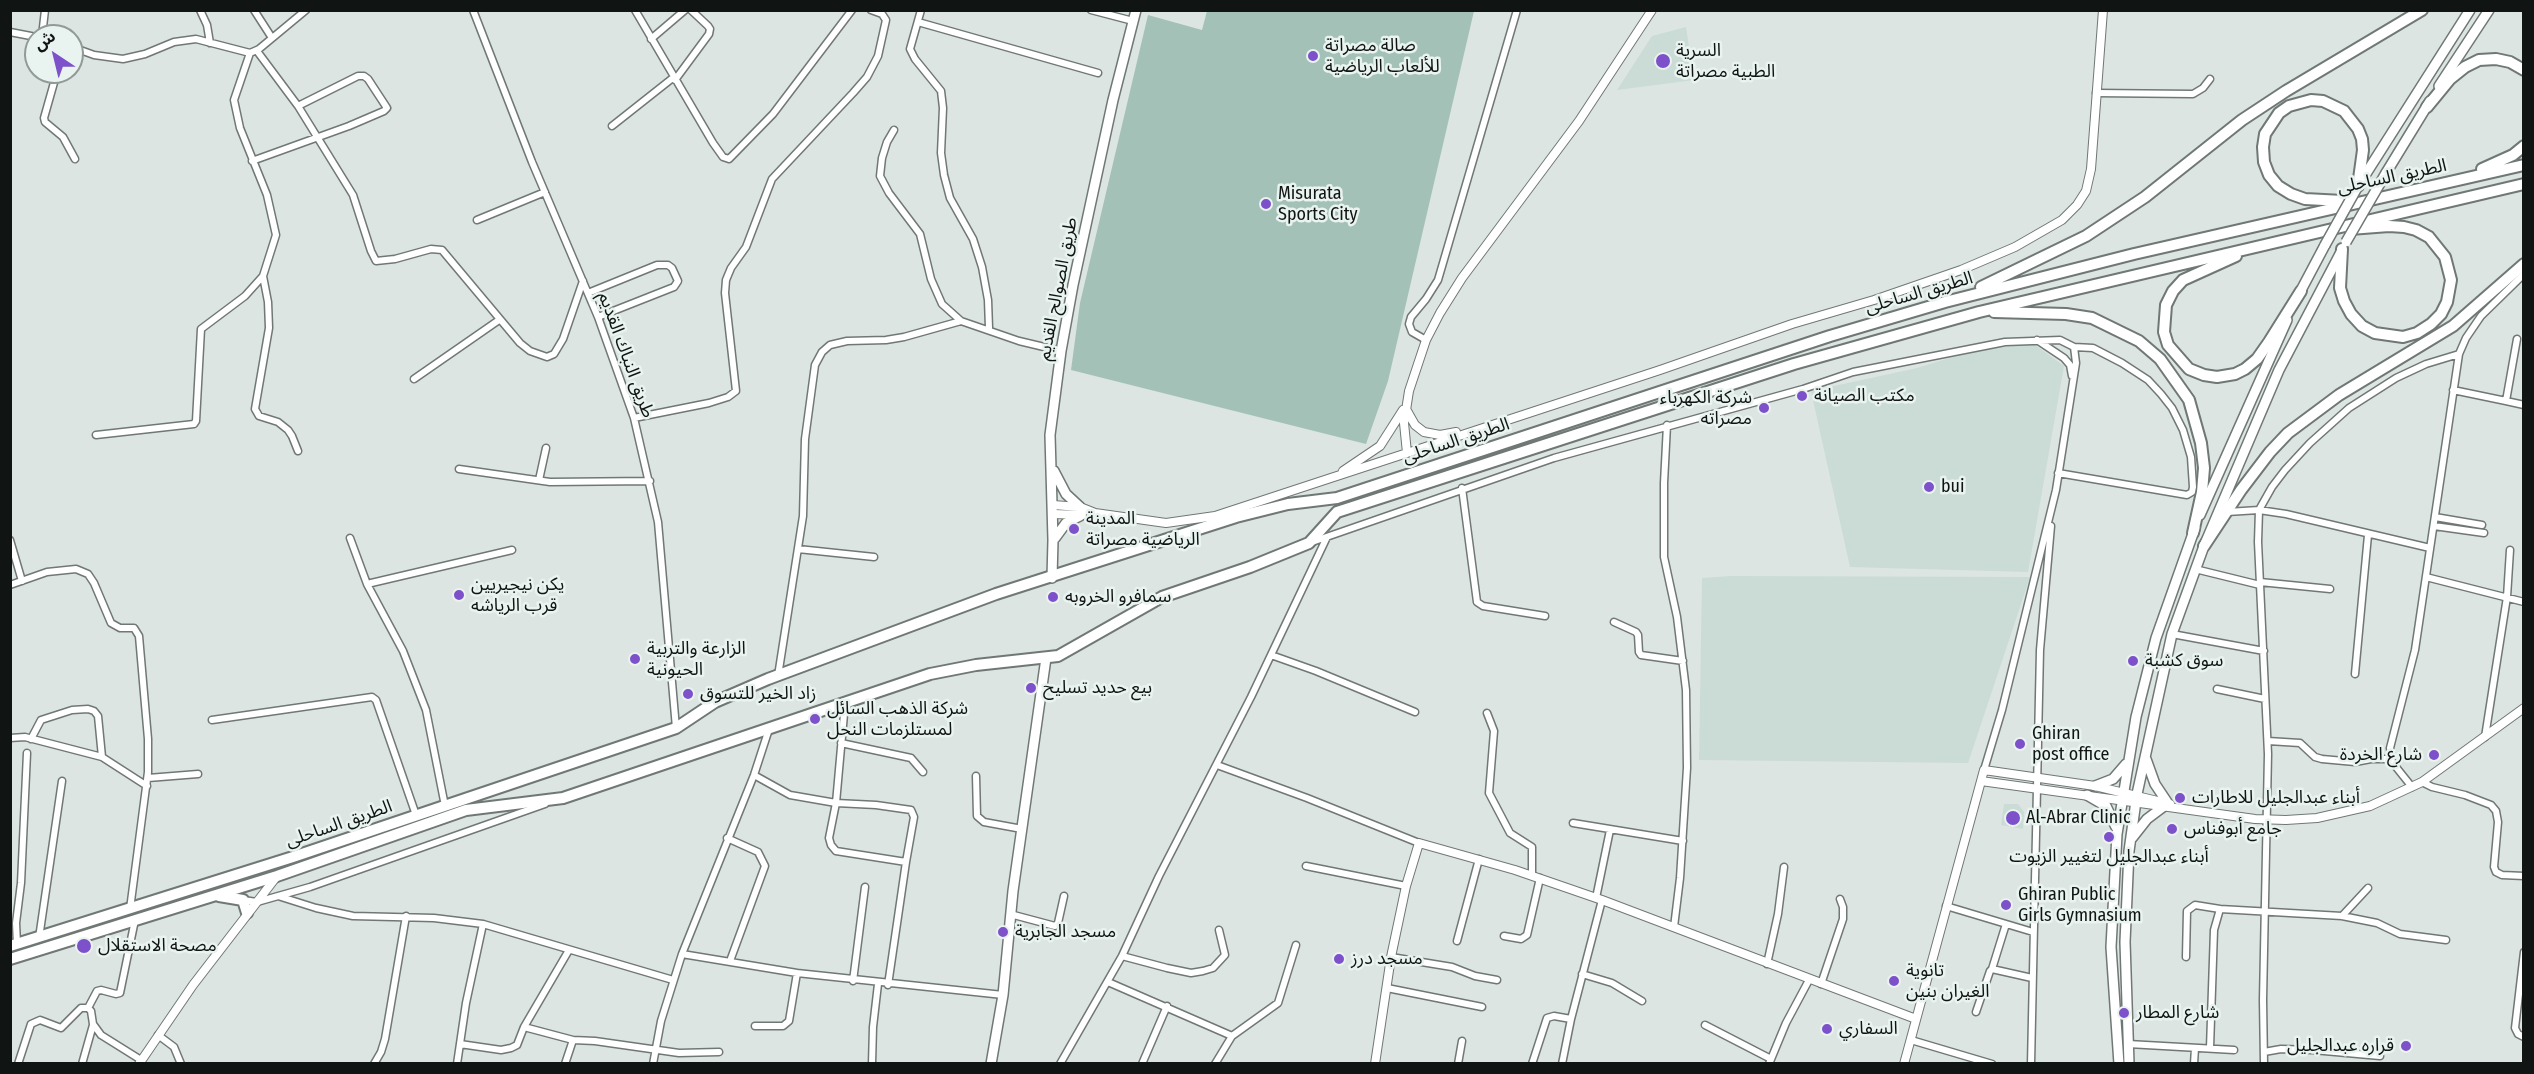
<!DOCTYPE html>
<html>
<head>
<meta charset="utf-8">
<style>
  body { margin:0 }
  #map { position:relative; width:2534px; height:1074px; overflow:hidden; background:#dce5e2; font-family:"Fira Sans Condensed","Noto Sans Arabic",sans-serif }
  canvas { display:block }
  .frame { position:absolute; inset:0; border:12px solid #101413; pointer-events:none }
  .north { position:absolute; left:24px; top:24px; width:60px; height:60px; box-sizing:border-box; background:#e9f3ef; border:2px solid #929a97; border-radius:50%; rotate:325deg; font-size:16px; font-weight:700; line-height:24px; text-align:center; color:#101413 }
  .north::after { content:''; display:block; margin:auto; width:21px; height:27px; background:#7d51ca; clip-path:polygon(50% 0,100% 100%,50% 72%,0 100%) }
</style>
</head>
<body>
<div id="map">
<canvas width="2534" height="1074"></canvas>
<div class="frame"></div>
<div class="north">ش</div>
</div>
<script>
const ctx = document.querySelector('canvas').getContext('2d');
ctx.lineJoin = 'round';
function fill(path, color) {
  ctx.fillStyle = color;
  ctx.fill(path, 'evenodd');
}
function poly(rows) {
  const path = new Path2D();
  for (const r of rows) {
    path.moveTo(r[0], r[1]);
    for (let i = 2; i < r.length; i += 2) path.lineTo(r[i], r[i + 1]);
  }
  return path;
}
function trace(path, color, width, dash) {
  ctx.strokeStyle = color;
  ctx.lineWidth = width;
  ctx.lineCap = dash ? 'butt' : 'round';
  ctx.setLineDash(dash || []);
  ctx.stroke(path);
}
function drawText(font, color, halo, rows, align = 'center') {
  ctx.font = font + ' "Fira Sans Condensed","Noto Sans Arabic",sans-serif';
  ctx.lineWidth = 5;
  ctx.setLineDash([]);
  ctx.textBaseline = 'middle';
  ctx.strokeStyle = halo;
  ctx.fillStyle = color;
  for (const [text, x, y, turn = 0] of rows) {
    ctx.save();
    ctx.translate(x, y);
    ctx.rotate((+turn || 0) * Math.PI / 180);
    ctx.textAlign = isNaN(turn) ? turn : align;
    if (halo) ctx.strokeText(text, 0, 0);
    ctx.fillText(text, 0, 0);
    ctx.restore();
  }
}
fill(poly([
  [1686,27,1694,80,1617,90,1652,36],
  [2031,342,2064,366,2028,572,1850,567,1811,391,1917,368,1959,355],
  [1731,576,2030,577,1968,763,1699,760,1702,578],
  [2004,804,2018,804,2024,812,2023,829,2001,825]
]), '#cadcd5');
fill(poly([
  [1207,11,1474,11,1388,381,1366,444,1071,370,1080,303,1148,15,1202,30]
]), '#a4c1b7');
const minor = poly([
  [200,10,207,25,210,43],
  [254,10,272,38],
  [473,10,532,162,598,317,634,418,658,522,676,728],
  [635,10,713,143,723,157,729,159,773,114,852,10],
  [921,10,910,49,915,59,941,91,943,108,941,153,944,175,950,198,973,239,982,267,988,300,989,328],
  [1091,10,1133,21],
  [918,22,1098,73],
  [10,32,36,37],
  [42,36,45,10],
  [651,39,685,10],
  [72,47,94,55,123,59,145,54,174,42,196,39,250,53,259,49,306,10],
  [257,51,298,106,353,195,371,251,376,261,395,259,431,249,442,250,520,343,530,351,547,357,554,354,563,339,583,281],
  [57,72,44,118,45,122,63,137,75,159],
  [675,80,709,34,710,29,708,26,691,10],
  [2096,93,2193,94,2203,88,2210,79],
  [612,126,674,77],
  [894,130,887,142,882,158,880,176,889,193,920,234,931,279,942,304,961,321,1019,341,1061,351],
  [252,161,349,126,384,111,387,108,368,79,364,76,358,76,298,106],
  [477,220,545,192],
  [263,276,268,302,269,328,255,409,259,416,278,422,288,430,292,436,298,451],
  [588,293,657,265,668,265,672,268,678,281,674,287,598,317],
  [1426,340,1412,332,1409,324,1411,317,1426,299,1438,280,1517,10],
  [2037,340,2064,358,2070,365,2072,376],
  [414,379,499,320],
  [2453,390,2506,401,2517,339],
  [2506,401,2524,405],
  [634,418,709,403,728,397,736,391,725,293,726,280,731,268,746,247,772,179,853,93,867,77,878,56,886,20,882,14,871,10],
  [1667,425,1664,483,1664,557,1677,617,1686,690,1687,768,1680,878,1674,927],
  [96,435,194,424,196,421,201,329,245,296,263,276,276,235,267,195,240,128,234,100,250,53],
  [459,469,550,482,650,481],
  [2058,473,2187,495,2192,492,2193,487,2191,457,2183,430,2172,408,2161,394,2148,380,2122,363,2093,348,2074,347],
  [539,480,546,448],
  [1462,488,1477,602,1483,606,1545,616],
  [2227,512,2259,510,2286,514,2430,548],
  [2435,517,2482,525],
  [2434,526,2484,533],
  [350,538,367,584,403,651,426,710,445,806],
  [10,540,22,581],
  [1312,542,1554,458,1803,389,1853,372,2005,342,2060,340,2074,347,2076,363,2056,490,2002,710,1984,770],
  [798,549,874,557],
  [2195,569,2260,585],
  [2426,577,2524,602],
  [2260,582,2330,589],
  [367,584,512,550],
  [10,585,47,572,76,569,88,574,94,583,111,623,120,628,134,628,139,636,148,739,148,772,130,909],
  [1614,622,1636,632,1638,635,1639,652,1641,655,1683,661],
  [2172,634,2264,651],
  [1271,655,1316,671,1415,712],
  [2355,674,2368,535],
  [778,676,803,516,805,439,815,365,822,352,830,345,847,341,886,340,904,337,961,321],
  [2217,689,2265,699],
  [1487,713,1494,731,1489,793,1510,833,1532,847,1532,875],
  [212,720,372,697,376,700,416,815],
  [2485,737,2507,597,2510,550],
  [10,738,25,737,102,757,147,786],
  [31,739,41,720,72,710,88,709,94,711,98,716,102,757],
  [2268,741,2300,743,2315,757,2322,759,2355,762,2371,759,2391,759],
  [841,743,911,758,923,772],
  [1217,765,1307,798,1419,843],
  [754,775,790,795,836,803,829,838,831,845,836,851,906,862,914,817,911,810,876,805,836,803,845,703],
  [976,776,977,816,984,822,1022,829],
  [148,778,198,774],
  [2422,782,2432,787,2465,795,2491,805,2496,811,2498,822,2494,867,2496,872,2502,875,2524,876],
  [2412,787,2392,762,2390,748,2415,650,2459,354,2466,338,2481,316,2524,274],
  [1573,823,1683,841],
  [727,838,758,852,765,866,730,961],
  [1306,866,1406,886],
  [278,896,316,908,353,916,434,918,483,924,673,980],
  [1596,898,1610,830],
  [243,900,257,902,310,887,545,804],
  [1946,906,2033,932],
  [1010,914,1055,926,1058,923,1064,896],
  [2342,916,2368,888],
  [1504,936,1521,939,1527,935,1540,878],
  [39,938,62,781],
  [1457,941,1479,859],
  [17,944,16,923,21,883,27,753],
  [2524,952,2515,1028,2518,1034,2524,1037],
  [682,954,797,973,1003,995],
  [1122,956,1167,968,1191,973,1203,971,1213,968,1225,955,1219,930],
  [1391,957,1452,967,1475,976,1497,980],
  [2186,957,2187,911,2195,905,2220,909,2342,916,2377,923,2400,934,2446,940],
  [1767,964,1778,914,1784,867],
  [1992,969,2006,924],
  [1582,974,1612,983,1642,1001],
  [853,981,865,887],
  [1108,982,1232,1036],
  [1821,984,1843,919,1843,907,1840,899],
  [888,985,906,862],
  [1387,988,1482,1007],
  [88,1008,97,991,101,990,116,994,120,993,135,920],
  [1976,1012,1990,971,1992,969,2032,978],
  [1705,1025,1771,1059],
  [755,1026,783,1026,789,1021,797,973],
  [524,1027,569,950],
  [158,1035,174,1047,181,1064],
  [1911,1040,1992,1064],
  [460,1044,501,1050,511,1048,517,1045,524,1027,573,1040],
  [2128,1044,2234,1050],
  [2210,1048,2214,930,2220,909],
  [2264,1052,2281,1049,2313,1050,2380,1056],
  [18,1064,31,1024,40,1020,61,1028,81,1008,88,1008,91,1011,93,1024,101,1035,141,1060],
  [82,1064,93,1025],
  [374,1064,381,1052,385,1039,406,916],
  [457,1064,466,1003,483,924],
  [565,1064,573,1040,595,1041,679,1053,719,1052],
  [653,1064,661,1021,682,954,754,775,769,729],
  [872,1064,873,1027,878,984],
  [1060,1064,1122,956,1159,876,1251,697,1327,537],
  [1142,1064,1167,1006],
  [1215,1064,1232,1036,1278,1003,1296,945],
  [1458,1064,1462,1041],
  [1532,1064,1547,1018,1554,1016,1571,1019],
  [1562,1064,1571,1019,1602,900],
  [1769,1064,1786,1023,1809,980],
  [2031,1064,2040,650,2051,526],
  [2194,1064,2195,1048],
  [2264,1064,2263,1000,2268,754,2258,542,2259,510,2272,487,2285,470,2310,443,2349,408,2396,378,2426,364,2459,354]
]);
const tertiary = poly([
  [1406,409,1415,425,1424,432,1440,435,1456,432],
  [1407,453,1404,423,1409,391,1426,340,1440,313,1462,278,1579,121,1652,10],
  [1343,471,1380,446,1403,410],
  [1053,505,1080,507,1095,513,1166,523,1215,516,1660,370,1792,324,1874,300,1961,270,2015,247,2062,220,2077,205,2086,191,2091,169,2103,10],
  [1053,514,1082,515],
  [1981,781,2255,819,2286,820,2317,818,2370,806,2422,782,2524,708],
  [139,1064,193,985,277,876],
  [1375,1064,1391,957,1406,886,1419,843,1515,870,1602,900,1916,1019],
  [1904,1064,1984,770,2095,786,2170,804]
]);
const secondary = poly([
  [1054,471,1066,494,1080,507],
  [1055,538,1066,523,1080,516],
  [1052,578,1053,540,1050,435,1061,351,1073,285,1113,100,1136,10],
  [991,1064,1003,995,1013,891,1046,658]
]);
const primary = poly([
  [2439,86,2489,10],
  [2386,173,2430,101],
  [2360,183,2470,10],
  [2298,296,2325,245],
  [2200,515,2287,320],
  [2146,759,2155,784,2167,802],
  [2095,786,2113,779,2126,764],
  [2087,795,2106,806,2116,827],
  [2132,838,2147,819,2163,807],
  [2119,1064,2111,947,2117,834,2136,717,2156,638,2195,528],
  [2129,1064,2125,942,2129,851,2137,794,2172,634,2204,546,2279,370,2341,252]
]);
const trunk = poly([
  [2427,107,2450,79,2465,67,2479,60,2496,59,2510,62,2524,70],
  [2482,169,2513,155,2524,146],
  [2343,201,2305,199,2291,194,2278,186,2269,175,2264,162,2263,147,2265,134,2279,113,2289,106,2311,100,2323,101,2344,111,2358,129,2362,139,2363,150,2358,186],
  [2342,249,2340,288,2344,301,2351,314,2362,326,2375,333,2403,337,2417,333,2431,324,2441,314,2447,302,2451,280,2445,257,2429,237,2416,230,2404,227,2389,226,2350,229],
  [2236,256,2183,280,2173,291,2166,305,2164,332,2168,345,2189,369,2204,375,2217,377,2235,374,2245,369,2257,359,2269,342,2301,291],
  [1981,287,2086,236,2145,197,2242,120,2286,91,2422,10],
  [1994,312,2066,314,2092,318,2139,341,2160,359,2189,400,2201,443,2204,468,2202,492,2193,533],
  [2204,546,2241,490,2270,452,2288,433,2339,395,2453,326,2524,264],
  [219,896,243,900,247,913],
  [10,946,293,857,676,728,715,702,768,679,996,594,1236,517,1288,504,1337,498,1830,336,1945,302,2134,254,2524,165],
  [10,959,277,876,466,810,563,798,930,674,976,665,1058,656,1162,597,1250,567,1309,543,1337,512,1794,364,1979,312,2524,184]
]);
trace(minor, '#707875', 9);
trace(tertiary, '#707875', 10);
trace(secondary, '#707875', 12);
trace(primary, '#707875', 12);
trace(trunk, '#707875', 14);
trace(minor, '#fff', 6);
trace(tertiary, '#fff', 8);
trace(secondary, '#fff', 9);
trace(primary, '#fff', 9);
trace(trunk, '#fff', 10);
const primaryBridge = poly([
  [2346,242,2386,173],
  [2325,245,2358,186]
]);
trace(primaryBridge, '#707875', 12, []);
trace(primaryBridge, '#fff', 9);
for (const [x, y, r, color] of [
  [1313,56,6,"#7d51ca"],
  [1663,61,8,"#7d51ca"],
  [1266,204,6,"#7d51ca"],
  [1802,396,6,"#7d51ca"],
  [1764,408,6,"#7d51ca"],
  [1929,487,6,"#7d51ca"],
  [1074,529,6,"#7d51ca"],
  [459,595,6,"#7d51ca"],
  [1053,597,6,"#7d51ca"],
  [635,659,6,"#7d51ca"],
  [2133,661,6,"#7d51ca"],
  [1031,688,6,"#7d51ca"],
  [688,694,6,"#7d51ca"],
  [815,719,6,"#7d51ca"],
  [2020,744,6,"#7d51ca"],
  [2434,755,6,"#7d51ca"],
  [2180,798,6,"#7d51ca"],
  [2013,818,8,"#7d51ca"],
  [2172,829,6,"#7d51ca"],
  [2109,837,6,"#7d51ca"],
  [2006,905,6,"#7d51ca"],
  [1003,932,6,"#7d51ca"],
  [84,946,8,"#7d51ca"],
  [1339,959,6,"#7d51ca"],
  [1894,981,6,"#7d51ca"],
  [2124,1013,6,"#7d51ca"],
  [1827,1029,6,"#7d51ca"],
  [2406,1046,6,"#7d51ca"]
]) {
  const dot = new Path2D();
  dot.arc(x, y, r, 0, 2 * Math.PI);
  ctx.fillStyle = color;
  ctx.fill(dot);
  trace(dot, '#e9f3ef', 2);
}
drawText('18px', '#101413', '#e9f3ef', [
  ["صالة مصراتة",1325,46],
  ["للألعاب الرياضية",1325,67],
  ["السرية",1676,51],
  ["الطبية مصراتة",1676,72],
  ["Misurata",1278,194],
  ["Sports City",1278,215],
  ["مكتب الصيانة",1814,396],
  ["شركة الكهرباء",1752,398,"right"],
  ["مصراته",1752,419,"right"],
  ["bui",1941,487],
  ["المدينة",1086,519],
  ["الرياضية مصراتة",1086,540],
  ["يكن نيجيريين",471,585],
  ["قرب الرياشه",471,606],
  ["سمافرو الخروبه",1065,597],
  ["الزارعة والتربية",647,649],
  ["الحيونية",647,670],
  ["سوق كشبة",2145,661],
  ["بيع حديد تسليح",1043,688],
  ["زاد الخير للتسوق",700,694],
  ["شركة الذهب السائل",827,709],
  ["لمستلزمات النحل",827,730],
  ["Ghiran",2032,734],
  ["post office",2032,755],
  ["شارع الخردة",2422,755,"right"],
  ["أبناء عبدالجليل للاطارات",2192,798],
  ["Al-Abrar Clinic",2026,818],
  ["جامع أبوفناس",2184,829],
  ["أبناء عبدالجليل لتغيير الزيوت",2109,857,"center"],
  ["Ghiran Public",2018,895],
  ["Girls Gymnasium",2018,916],
  ["مسجد الجابرية",1015,932],
  ["مصحة الاستقلال",98,946],
  ["مسجد درز",1351,959],
  ["تانوية",1906,971],
  ["الغيران بنين",1906,992],
  ["شارع المطار",2136,1013],
  ["السفاري",1839,1029],
  ["قراره عبدالجليل",2394,1046,"right"]
], 'left');
drawText('18px', '#101413', '#e9f3ef', [
  ["الطريق الساحلى",2392,177,-12],
  ["طريق الصوالح القديم",1058,289,-79],
  ["الطريق الساحلى",1919,293,-16],
  ["طريق النباك القديم",626,355,70],
  ["الطريق الساحلى",1456,441,-18],
  ["الطريق الساحلى",339,824,-19]
]);
</script>
</body>
</html>
